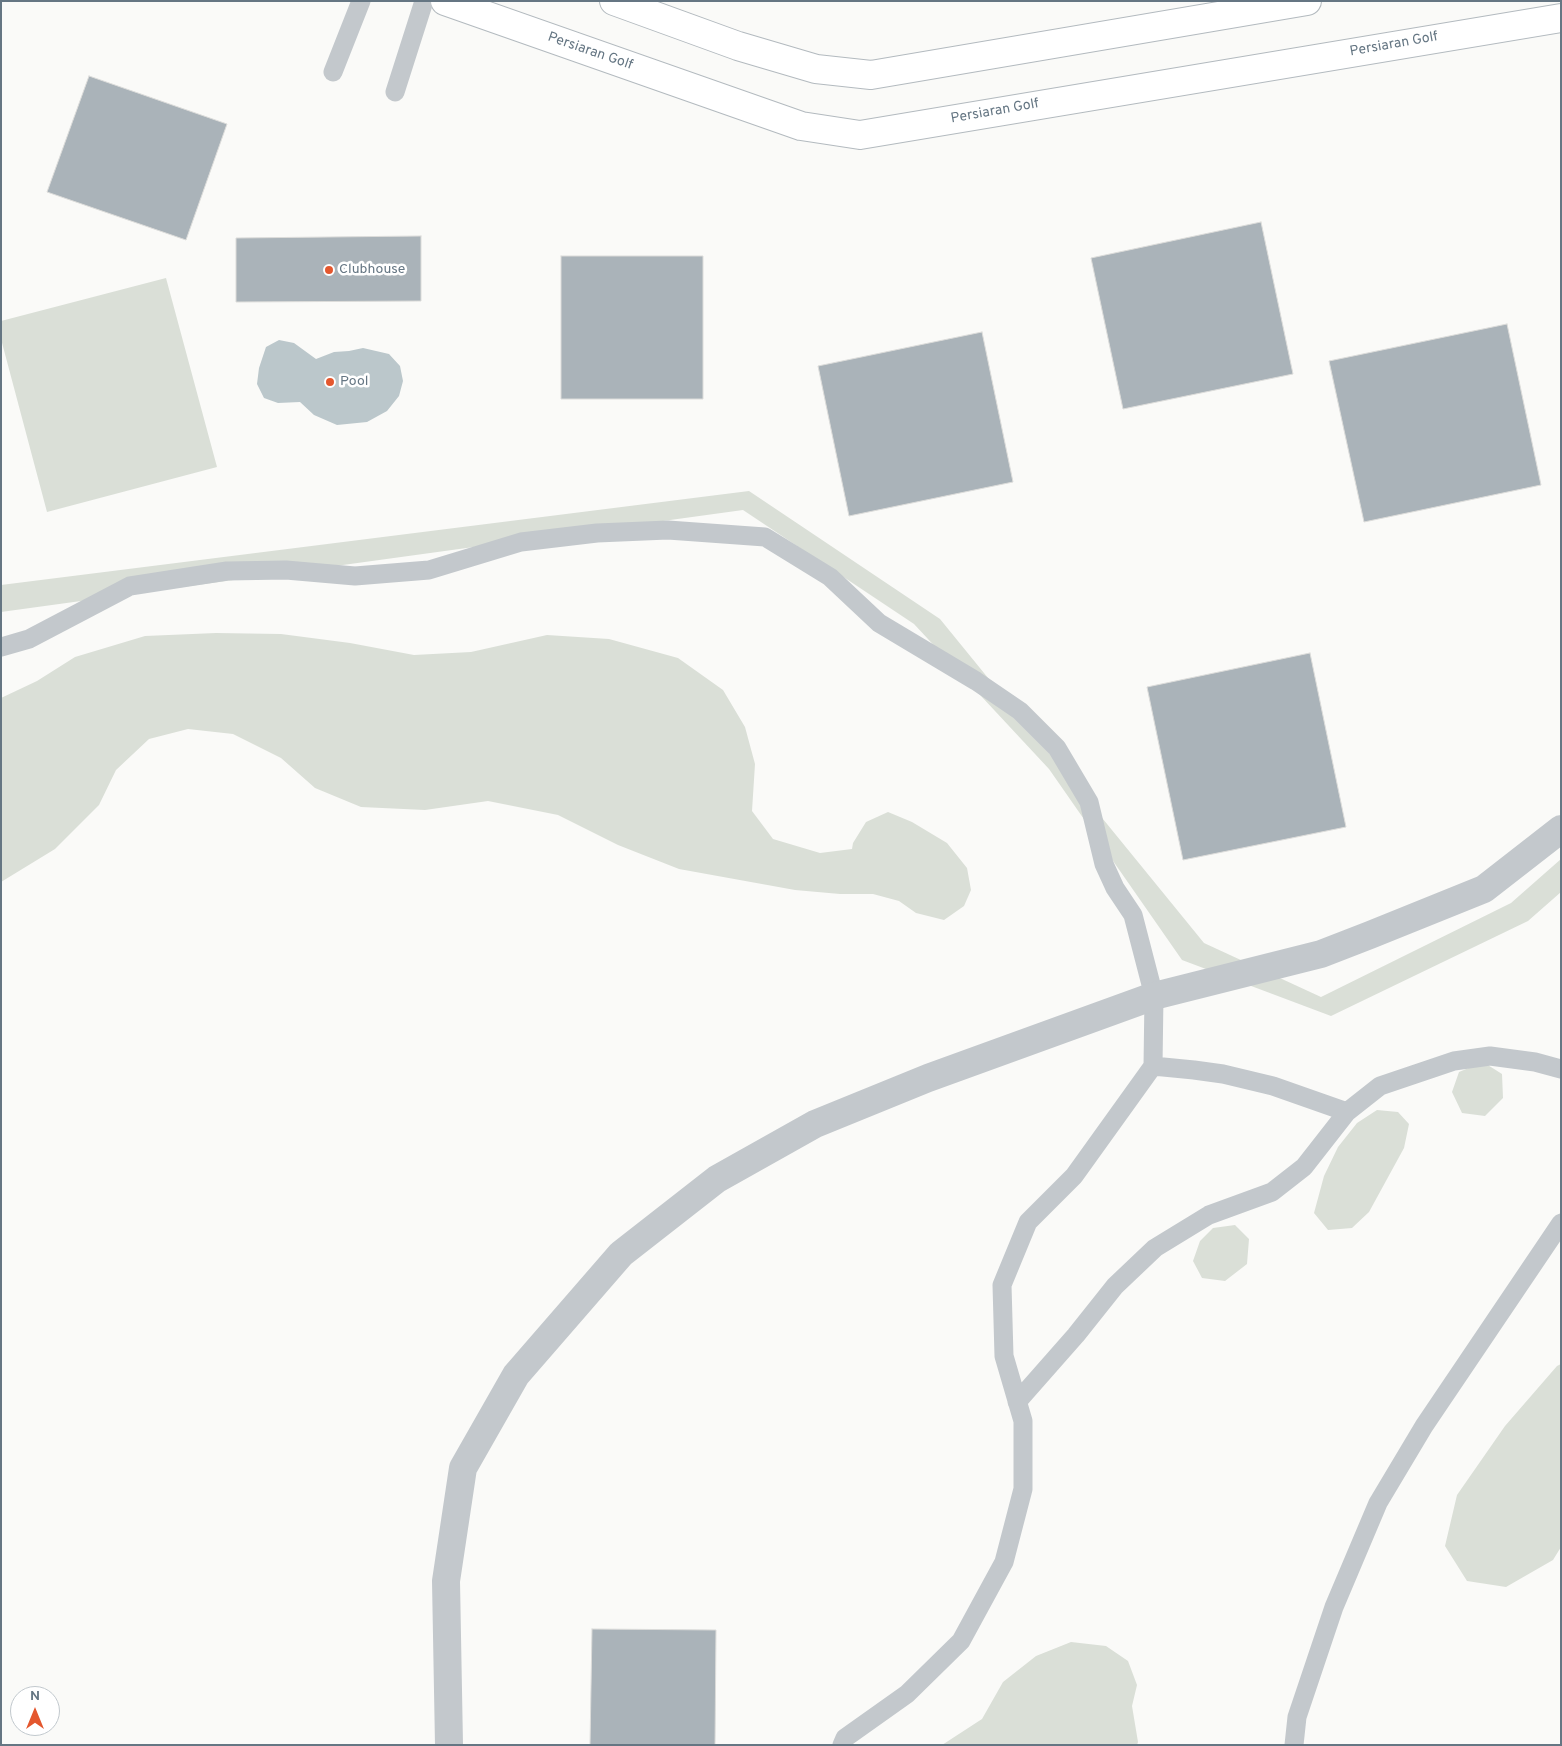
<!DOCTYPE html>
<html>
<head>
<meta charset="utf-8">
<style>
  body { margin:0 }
  #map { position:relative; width:1562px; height:1746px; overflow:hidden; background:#fafaf8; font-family:Overpass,sans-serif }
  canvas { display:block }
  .frame { position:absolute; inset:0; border:2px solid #657683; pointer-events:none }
  .north { position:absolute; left:10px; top:1686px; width:50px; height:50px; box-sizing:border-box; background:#fff; border:1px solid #c1c8cd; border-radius:50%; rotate:0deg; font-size:14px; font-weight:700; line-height:20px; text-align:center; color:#657683 }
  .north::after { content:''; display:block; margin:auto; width:18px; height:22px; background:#e4572e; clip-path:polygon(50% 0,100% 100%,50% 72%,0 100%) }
</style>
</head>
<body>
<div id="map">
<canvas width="1562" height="1746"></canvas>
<div class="frame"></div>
<div class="north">N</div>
</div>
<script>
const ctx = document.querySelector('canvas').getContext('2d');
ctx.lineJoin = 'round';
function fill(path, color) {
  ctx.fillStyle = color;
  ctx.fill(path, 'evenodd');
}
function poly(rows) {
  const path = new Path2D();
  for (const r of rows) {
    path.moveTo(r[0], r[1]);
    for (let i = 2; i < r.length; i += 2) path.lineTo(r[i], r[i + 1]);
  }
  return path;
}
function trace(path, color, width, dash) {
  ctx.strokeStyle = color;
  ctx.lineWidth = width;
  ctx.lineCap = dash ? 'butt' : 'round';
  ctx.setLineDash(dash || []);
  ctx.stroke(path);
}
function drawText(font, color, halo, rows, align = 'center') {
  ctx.font = font + ' Overpass,sans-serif';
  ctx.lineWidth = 5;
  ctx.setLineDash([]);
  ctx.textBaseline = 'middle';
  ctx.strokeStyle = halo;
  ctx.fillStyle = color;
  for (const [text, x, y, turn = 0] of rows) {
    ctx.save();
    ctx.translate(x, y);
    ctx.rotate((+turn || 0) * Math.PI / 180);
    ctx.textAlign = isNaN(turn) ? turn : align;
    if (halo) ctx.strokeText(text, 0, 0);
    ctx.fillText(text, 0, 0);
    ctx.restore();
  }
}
fill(poly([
  [166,278,217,467,47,512,1,339,1,321],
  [749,491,940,619,1204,943,1321,997,1511,903,1561,859,1561,892,1528,921,1331,1016,1182,960,1049,769,914,624,743,510,1,612,1,585],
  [216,633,281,634,350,643,414,655,471,652,547,635,609,639,678,658,723,690,745,727,755,764,752,811,773,839,820,853,852,849,853,843,866,822,888,812,912,822,947,843,967,868,971,890,964,906,944,920,916,913,899,901,873,894,840,894,795,890,679,869,618,845,558,815,488,801,425,810,361,807,315,788,281,758,233,734,188,729,149,739,116,770,99,805,55,849,1,882,1,698,37,681,75,657,145,636],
  [1483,1062,1502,1074,1503,1098,1485,1116,1462,1113,1452,1092,1459,1072],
  [1377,1110,1398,1112,1409,1124,1404,1148,1369,1212,1352,1228,1328,1230,1314,1213,1324,1176,1338,1147,1357,1123],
  [1235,1225,1249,1239,1247,1264,1225,1281,1202,1278,1193,1261,1200,1241,1213,1228],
  [1561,1364,1561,1547,1553,1560,1506,1587,1467,1581,1445,1546,1457,1495,1505,1426,1557,1366],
  [1071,1642,1106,1646,1128,1661,1137,1685,1132,1706,1138,1742,1137,1745,942,1745,982,1719,1003,1682,1036,1656]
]), '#dadfd7');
fill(poly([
  [279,340,294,343,316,359,334,352,349,351,363,348,389,354,400,366,403,381,399,396,387,411,367,422,337,425,314,415,300,402,278,403,264,398,257,384,259,368,266,347]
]), '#bbc7cb');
const building = poly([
  [89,76,227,124,186,240,47,192,89,76],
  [1261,222,1293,374,1123,409,1091,258,1261,222],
  [421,236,421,301,236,302,236,238,421,236],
  [561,256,703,256,703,399,561,399,561,256],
  [1507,324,1541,485,1364,522,1329,361,1507,324],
  [982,332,1013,482,849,516,818,366,982,332],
  [1310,653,1346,827,1183,860,1147,687,1310,653],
  [592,1629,716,1630,715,1745,590,1745,592,1629]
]);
fill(building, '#aab3b9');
trace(building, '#dcdcda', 1);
const secondary = poly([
  [445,1,801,126,860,135,1561,18],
  [614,1,738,46,816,69,871,75,1307,1]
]);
trace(secondary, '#b3babf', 30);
trace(poly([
  [333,72,361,1],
  [395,92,424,1],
  [1,647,29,639,130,586,227,571,286,570,355,576,429,570,521,542,597,533,668,530,765,537,830,577,879,623,976,681,1020,711,1057,748,1089,802,1104,864,1115,888,1133,915,1154,996,1153,1066,1074,1176,1028,1222,1002,1285,1004,1356,1023,1421,1023,1489,1004,1562,961,1641,907,1694,845,1738,842,1745],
  [1153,1066,1194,1070,1223,1074,1273,1086,1347,1112],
  [1017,1402,1076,1335,1115,1286,1155,1248,1209,1215,1272,1192,1304,1167,1347,1112,1380,1086,1454,1061,1490,1056,1535,1062,1561,1069],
  [1294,1745,1297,1717,1334,1607,1378,1503,1424,1426,1561,1223]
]), '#c3c8cc', 19);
trace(poly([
  [449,1745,446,1581,463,1468,516,1375,621,1254,717,1179,815,1124,928,1078,1154,996,1321,954,1370,935,1484,889,1561,829]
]), '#c3c8cc', 28);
trace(secondary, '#fff', 28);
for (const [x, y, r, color] of [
  [329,270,5,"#e4572e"],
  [330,382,5,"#e4572e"]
]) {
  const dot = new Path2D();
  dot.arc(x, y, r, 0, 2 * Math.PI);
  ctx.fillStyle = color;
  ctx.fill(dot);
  trace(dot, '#fff', 2);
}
drawText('14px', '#657683', '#fff', [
  ["Persiaran Golf",1394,45,-10],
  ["Persiaran Golf",590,52,19],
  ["Persiaran Golf",995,112,-10]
]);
drawText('14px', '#657683', '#fff', [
  ["Clubhouse",339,270],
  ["Pool",340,382]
], 'left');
</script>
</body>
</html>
